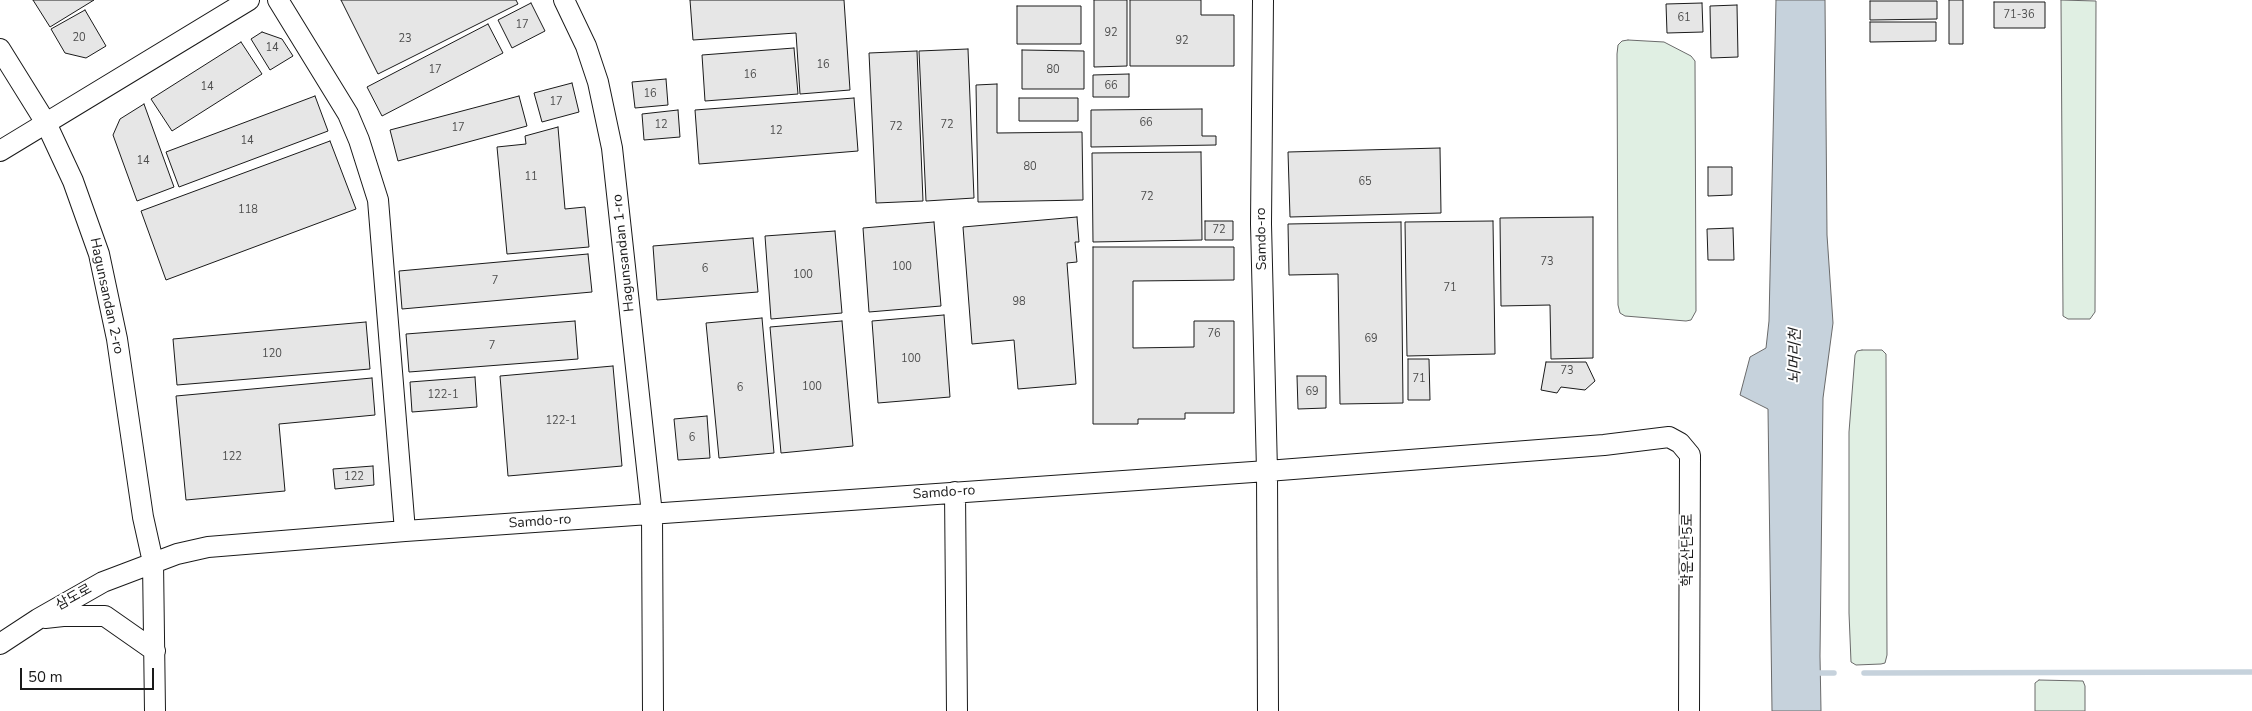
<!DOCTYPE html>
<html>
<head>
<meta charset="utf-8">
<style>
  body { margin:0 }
  #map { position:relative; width:2252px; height:711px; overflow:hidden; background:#fff; font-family:"Nunito Sans",sans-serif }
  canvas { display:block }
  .scale { position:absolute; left:20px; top:668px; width:134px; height:22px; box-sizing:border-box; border:2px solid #1a1a1a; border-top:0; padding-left:6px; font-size:15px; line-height:18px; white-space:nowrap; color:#1a1a1a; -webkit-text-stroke:4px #fff; paint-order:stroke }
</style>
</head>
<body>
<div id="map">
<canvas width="2252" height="711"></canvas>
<div class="scale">50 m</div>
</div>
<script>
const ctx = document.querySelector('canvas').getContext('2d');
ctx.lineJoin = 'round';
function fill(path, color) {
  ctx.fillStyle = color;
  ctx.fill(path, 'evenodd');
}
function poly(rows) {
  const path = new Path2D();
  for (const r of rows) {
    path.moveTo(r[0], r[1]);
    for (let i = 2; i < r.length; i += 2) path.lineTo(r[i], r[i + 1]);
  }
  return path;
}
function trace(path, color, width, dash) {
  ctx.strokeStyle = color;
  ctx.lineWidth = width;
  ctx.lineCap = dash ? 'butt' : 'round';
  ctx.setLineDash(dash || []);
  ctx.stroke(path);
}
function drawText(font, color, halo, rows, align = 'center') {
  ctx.font = font + ' "Nunito Sans","Noto Sans KR",sans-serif';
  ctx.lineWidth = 4;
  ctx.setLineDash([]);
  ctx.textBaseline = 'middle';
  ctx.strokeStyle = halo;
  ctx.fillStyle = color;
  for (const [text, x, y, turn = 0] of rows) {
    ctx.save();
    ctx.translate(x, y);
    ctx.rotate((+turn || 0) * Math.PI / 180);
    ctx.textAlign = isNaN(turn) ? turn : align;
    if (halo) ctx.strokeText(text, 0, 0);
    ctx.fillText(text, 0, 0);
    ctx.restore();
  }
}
const green = poly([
  [2061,0,2096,1,2095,312,2090,319,2068,319,2063,316,2063,313,2061,0],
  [1628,40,1664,42,1691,56,1695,61,1696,311,1691,320,1686,321,1625,316,1620,313,1618,305,1617,54,1618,45,1622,41,1628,40],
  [1862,350,1882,350,1886,354,1887,655,1885,663,1881,664,1856,665,1851,662,1849,613,1849,432,1855,355,1857,351,1862,350],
  [2039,680,2083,681,2085,686,2085,711,2035,711,2035,683,2039,680]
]);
fill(green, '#e0efe3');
trace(green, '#6a6a6a', 1);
const water = poly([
  [1776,0,1825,0,1827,235,1833,323,1823,398,1820,656,1821,711,1772,711,1768,409,1740,395,1750,357,1766,348,1769,321,1776,0]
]);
fill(water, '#c6d2dc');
trace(water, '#6a6a6a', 1);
trace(poly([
  [1813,673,1834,673],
  [1864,673,2252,672]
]), '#c6d2dc', 5.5);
const building = poly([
  [33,0,94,0,50,27,33,0],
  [341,0,516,0,518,4,378,74,341,0],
  [690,0,844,0,850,90,800,94,796,33,693,40,690,0],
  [1094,0,1127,0,1127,66,1094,67,1094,0],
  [1130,0,1201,0,1201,15,1234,15,1234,66,1130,66,1130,0],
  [1949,0,1963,0,1963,44,1949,44,1949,0],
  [1870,1,1937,1,1937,19,1870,20,1870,1],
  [1994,2,2045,2,2045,28,1994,28,1994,2],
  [531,3,545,31,512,48,498,20,531,3],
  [1702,3,1703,32,1667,33,1666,4,1702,3],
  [1737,5,1738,57,1711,58,1710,6,1737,5],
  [1017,6,1081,6,1081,44,1017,44,1017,6],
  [85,10,106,46,86,58,65,53,51,29,85,10],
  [1870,22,1936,22,1936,41,1870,42,1870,22],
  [488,24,503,53,382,116,367,87,488,24],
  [262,32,282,39,293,56,270,70,251,39,262,32],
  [241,42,262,74,172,131,151,99,241,42],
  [794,48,798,94,705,101,702,55,794,48],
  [968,49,974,198,926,201,919,51,968,49],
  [1022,50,1084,51,1084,89,1022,89,1022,50],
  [917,51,923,201,876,203,869,53,917,51],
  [1129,74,1129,97,1093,97,1093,75,1129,74],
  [666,79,668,105,635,108,632,82,666,79],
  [572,83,579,112,542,122,534,93,572,83],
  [997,84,997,133,1082,132,1083,200,978,202,976,85,997,84],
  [315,96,328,131,179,187,166,152,315,96],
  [519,96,527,126,398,161,390,130,519,96],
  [854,98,858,151,699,164,695,110,854,98],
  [1019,98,1078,98,1078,121,1019,121,1019,98],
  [144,104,174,187,137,201,113,135,120,119,144,104],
  [1202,109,1202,136,1216,136,1216,145,1091,147,1091,110,1202,109],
  [678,110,680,137,644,140,642,114,678,110],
  [558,127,565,209,585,207,589,247,507,254,497,147,526,144,525,136,558,127],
  [330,141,356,209,166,280,141,211,330,141],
  [1440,148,1441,213,1290,217,1288,152,1440,148],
  [1201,152,1202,240,1093,242,1092,153,1201,152],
  [1708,167,1732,167,1732,195,1708,196,1708,167],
  [1077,217,1079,242,1075,242,1077,262,1067,263,1076,384,1018,389,1014,340,972,344,963,227,1077,217],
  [1593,217,1593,358,1551,359,1550,305,1501,306,1500,218,1593,217],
  [1205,221,1233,221,1233,240,1205,240,1205,221],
  [1493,221,1495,354,1407,356,1405,222,1493,221],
  [934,222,941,306,869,312,863,228,934,222],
  [1401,222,1403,403,1340,404,1338,274,1289,275,1288,224,1401,222],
  [1733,228,1734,260,1708,260,1707,229,1733,228],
  [835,231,842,313,771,319,765,236,835,231],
  [753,238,758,292,657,300,653,246,753,238],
  [1093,247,1234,247,1234,280,1133,281,1133,348,1194,347,1194,321,1234,321,1234,413,1185,413,1185,419,1138,419,1138,424,1093,424,1093,247],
  [588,254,592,292,402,309,399,271,588,254],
  [944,315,950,397,878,403,872,321,944,315],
  [762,318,774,453,719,458,706,323,762,318],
  [575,321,578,359,409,372,406,334,575,321],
  [842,321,853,446,781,453,770,327,842,321],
  [366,322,370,369,177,385,173,339,366,322],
  [1408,359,1429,359,1430,400,1408,400,1408,359],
  [1546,362,1586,362,1595,381,1585,390,1561,387,1557,393,1541,390,1546,362],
  [613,366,622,466,508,476,500,376,613,366],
  [1297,376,1326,376,1326,408,1298,409,1297,376],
  [475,377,477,407,412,412,410,382,475,377],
  [372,378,375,415,279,424,285,491,186,500,176,396,372,378],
  [707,416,710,458,678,460,674,419,707,416],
  [373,466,374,485,335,489,333,469,373,466]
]);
fill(building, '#e6e6e6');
trace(building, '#1a1a1a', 1);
const minor = poly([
  [278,0,348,114,359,140,378,200,405,531],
  [564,0,586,46,598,82,612,148,652,514,653,711],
  [0,49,46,123,73,181,99,254,117,339,143,517,153,562,155,711],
  [0,151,249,0],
  [955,492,957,711],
  [45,618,63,616,105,616,155,651],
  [0,644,38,619,103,582,177,554,208,547,405,531,1267,471,1261,224,1263,0],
  [1268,711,1267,471,1604,445,1669,437,1680,443,1690,455,1689,711]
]);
trace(minor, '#1a1a1a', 22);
trace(minor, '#fff', 20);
drawText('11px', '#4d4d4d', null, [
  ["71-36",2019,15],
  ["61",1684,18],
  ["17",522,25],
  ["92",1111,33],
  ["20",79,38],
  ["23",405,39],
  ["92",1182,41],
  ["14",272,48],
  ["16",823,65],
  ["17",435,70],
  ["80",1053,70],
  ["16",750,75],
  ["66",1111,86],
  ["14",207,87],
  ["16",650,94],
  ["17",556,102],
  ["66",1146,123],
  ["12",661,125],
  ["72",947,125],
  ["72",896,127],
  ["17",458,128],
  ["12",776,131],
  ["14",247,141],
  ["14",143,161],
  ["80",1030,167],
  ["11",531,177],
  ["65",1365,182],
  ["72",1147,197],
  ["118",248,210],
  ["72",1219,230],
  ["73",1547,262],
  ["100",902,267],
  ["6",705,269],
  ["100",803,275],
  ["7",495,281],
  ["71",1450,288],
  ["98",1019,302],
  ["76",1214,334],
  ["69",1371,339],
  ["7",492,346],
  ["120",272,354],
  ["100",911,359],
  ["73",1567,371],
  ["71",1419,379],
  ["100",812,387],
  ["6",740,388],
  ["69",1312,392],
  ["122-1",443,395],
  ["122-1",561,421],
  ["6",692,438],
  ["122",232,457],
  ["122",354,477]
]);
drawText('14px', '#1a1a1a', '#fff', [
  ["Samdo-ro",1262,239,-91],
  ["Hagunsandan 1-ro",624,253,-96],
  ["Hagunsandan 2-ro",106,296,78],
  ["Samdo-ro",944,493,-4],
  ["Samdo-ro",540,522,-4],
  ["학운산단5로",1689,550,-90],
  ["삼도로",74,598,-29]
]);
drawText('italic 15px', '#1a1a1a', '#fff', [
  ["뇌머리천",1796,356,-89]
]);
</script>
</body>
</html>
